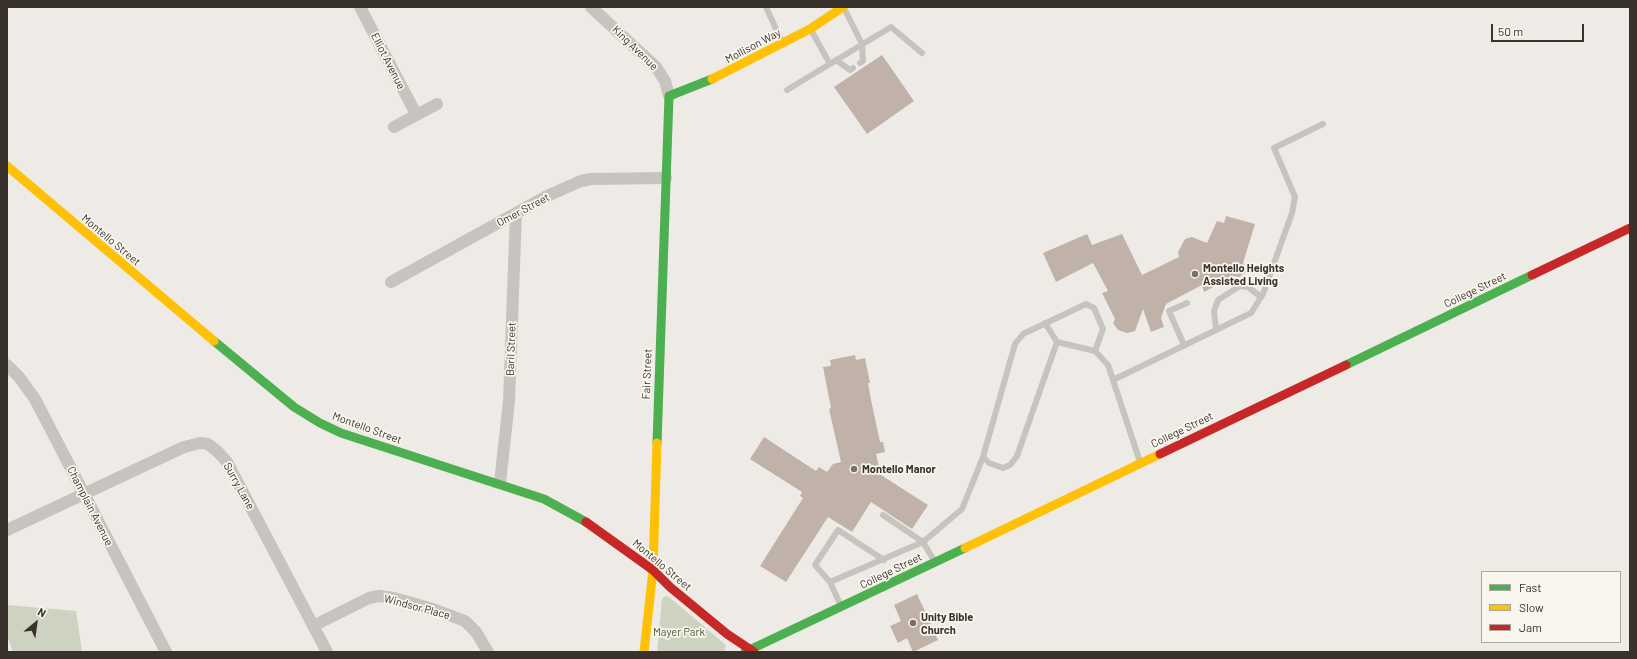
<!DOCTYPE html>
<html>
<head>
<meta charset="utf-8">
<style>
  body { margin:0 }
  #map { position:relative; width:1637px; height:659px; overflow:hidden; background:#eeebe6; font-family:Barlow,sans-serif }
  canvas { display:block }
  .frame { position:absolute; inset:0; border:8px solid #39312c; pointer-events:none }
  .legend { position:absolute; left:1481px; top:571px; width:140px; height:72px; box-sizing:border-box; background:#f9f6ee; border:1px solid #aca7a0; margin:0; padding:5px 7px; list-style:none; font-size:12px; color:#39312c }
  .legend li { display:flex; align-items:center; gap:8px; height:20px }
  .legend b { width:20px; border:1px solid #aca7a0 }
  .north { position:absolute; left:16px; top:603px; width:40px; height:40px; -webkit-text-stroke:3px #f9f6ee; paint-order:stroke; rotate:29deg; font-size:11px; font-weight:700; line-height:16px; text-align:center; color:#39312c }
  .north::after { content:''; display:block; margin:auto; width:14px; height:18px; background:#39312c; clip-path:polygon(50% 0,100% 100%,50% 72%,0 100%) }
  .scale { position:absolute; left:1491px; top:24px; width:93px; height:18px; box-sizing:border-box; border:2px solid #39312c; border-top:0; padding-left:5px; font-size:12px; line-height:14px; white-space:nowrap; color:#39312c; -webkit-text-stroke:3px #f9f6ee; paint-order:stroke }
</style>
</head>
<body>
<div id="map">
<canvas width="1637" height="659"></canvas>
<div class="frame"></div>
<ul class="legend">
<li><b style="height:5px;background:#4caf50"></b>Fast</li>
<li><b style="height:5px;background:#ffc107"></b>Slow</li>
<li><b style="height:5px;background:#c62828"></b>Jam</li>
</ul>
<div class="north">N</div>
<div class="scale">50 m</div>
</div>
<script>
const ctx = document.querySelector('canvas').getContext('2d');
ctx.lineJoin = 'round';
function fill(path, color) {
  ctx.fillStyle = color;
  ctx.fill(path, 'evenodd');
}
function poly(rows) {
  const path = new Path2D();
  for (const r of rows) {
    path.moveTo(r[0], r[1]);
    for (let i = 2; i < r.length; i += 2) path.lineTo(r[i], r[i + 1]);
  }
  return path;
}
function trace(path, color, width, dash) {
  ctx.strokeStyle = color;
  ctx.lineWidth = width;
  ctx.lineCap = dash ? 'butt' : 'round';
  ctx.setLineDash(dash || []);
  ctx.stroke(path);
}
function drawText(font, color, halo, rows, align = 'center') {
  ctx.font = font + ' Barlow,sans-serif';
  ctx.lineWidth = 3.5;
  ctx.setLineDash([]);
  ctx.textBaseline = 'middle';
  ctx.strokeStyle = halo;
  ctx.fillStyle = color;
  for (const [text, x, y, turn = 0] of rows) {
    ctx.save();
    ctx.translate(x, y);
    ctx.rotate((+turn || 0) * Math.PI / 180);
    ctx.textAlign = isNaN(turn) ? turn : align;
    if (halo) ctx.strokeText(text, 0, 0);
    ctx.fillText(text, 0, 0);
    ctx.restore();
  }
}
fill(poly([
  [665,596,669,597,726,645,724,652,657,652,662,599],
  [7,605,76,611,82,652,13,652,7,635]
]), '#ced3c1');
fill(poly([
  [882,55,914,101,867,134,834,87],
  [1226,216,1255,224,1243,263,1246,267,1246,272,1239,277,1232,276,1230,282,1225,284,1221,283,1204,292,1202,285,1166,304,1161,318,1164,327,1151,332,1143,309,1135,331,1127,333,1118,330,1113,323,1115,319,1102,293,1108,291,1093,263,1056,282,1043,253,1087,234,1092,245,1122,234,1142,275,1179,257,1178,252,1185,239,1192,237,1207,243,1217,221,1224,223],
  [855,355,856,360,865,358,870,383,868,383,871,400,880,442,883,442,885,452,876,454,881,475,928,505,912,529,871,502,852,532,828,517,786,582,760,566,803,498,800,496,802,492,750,459,764,437,816,471,819,467,827,472,833,464,841,462,829,409,831,408,823,367,831,366,830,360],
  [917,594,938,640,913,652,907,638,898,643,890,626,901,621,894,605]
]), '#c0b2a9');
trace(poly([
  [766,7,782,42],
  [844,8,862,44,863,61,860,63],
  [811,30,830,64],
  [836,60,850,70,853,68],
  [787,90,891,27,922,53],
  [1045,323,1057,342],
  [1216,330,1214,311,1218,300,1240,286,1248,287,1261,297],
  [1184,345,1169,311,1187,303],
  [1095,351,1057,342,1017,456,1010,465,1003,468,989,463,983,457,1015,344,1023,334,1086,304,1094,308,1103,329,1095,351,1108,365,1113,380],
  [1140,462,1113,380,1251,313,1263,294,1292,213,1295,197,1274,148,1323,124],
  [883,515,923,542],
  [935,562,923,542,962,509,983,457],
  [830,582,815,565,838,530,884,560],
  [841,606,830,582,923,542]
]), '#c7c3be', 6);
trace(poly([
  [360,7,416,114],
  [591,7,656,67,665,81,669,96],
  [394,127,437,104],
  [391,282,547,196,581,181,591,179,666,178],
  [7,365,19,377,35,399,166,652],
  [500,483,509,401,516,213],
  [7,530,184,447,200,443,208,444,218,452,227,462,327,652],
  [313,626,369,598,379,596,394,598,433,609,465,621,476,632,488,652]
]), '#c7c3be', 12);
trace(poly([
  [214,341,294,407,320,423,341,433,544,499,586,522],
  [1346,365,1532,275],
  [657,443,669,96,712,79],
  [745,652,965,548]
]), '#4caf50', 9);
trace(poly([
  [712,79,810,29,843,7],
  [7,166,214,341],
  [965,548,1160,454],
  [644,652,653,570,657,443]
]), '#ffc107', 9);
trace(poly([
  [1532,275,1630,228],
  [1160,454,1346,365],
  [586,522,653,570,670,587,727,634,754,652]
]), '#c62828', 9);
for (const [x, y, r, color] of [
  [1195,274,4,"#78726d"],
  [854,469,4,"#78726d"],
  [913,623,4,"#78726d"]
]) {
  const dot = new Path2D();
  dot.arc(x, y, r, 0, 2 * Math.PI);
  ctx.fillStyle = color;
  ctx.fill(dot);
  trace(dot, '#f9f6ee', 1.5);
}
drawText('11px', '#39312c', '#f9f6ee', [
  ["Mollison Way",753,46,-28],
  ["King Avenue",635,48,44],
  ["Elliot Avenue",388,61,63],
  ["Omer Street",523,210,-28],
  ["Montello Street",111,240,40],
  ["College Street",1475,290,-26],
  ["Baril Street",511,349,-88],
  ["Fair Street",647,374,-88],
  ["Montello Street",367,428,20],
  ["College Street",1182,430,-26],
  ["Surry Lane",239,486,61],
  ["Champlain Avenue",90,506,63],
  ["Montello Street",662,565,40],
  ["College Street",891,571,-26],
  ["Windsor Place",417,607,15]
]);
drawText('bold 11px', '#39312c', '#f9f6ee', [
  ["Montello Heights",1203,268],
  ["Assisted Living",1203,281],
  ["Montello Manor",862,469],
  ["Unity Bible",921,617],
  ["Church",921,630]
], 'left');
drawText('11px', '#445532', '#f9f6ee', [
  ["Mayer Park",679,632]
]);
</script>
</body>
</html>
